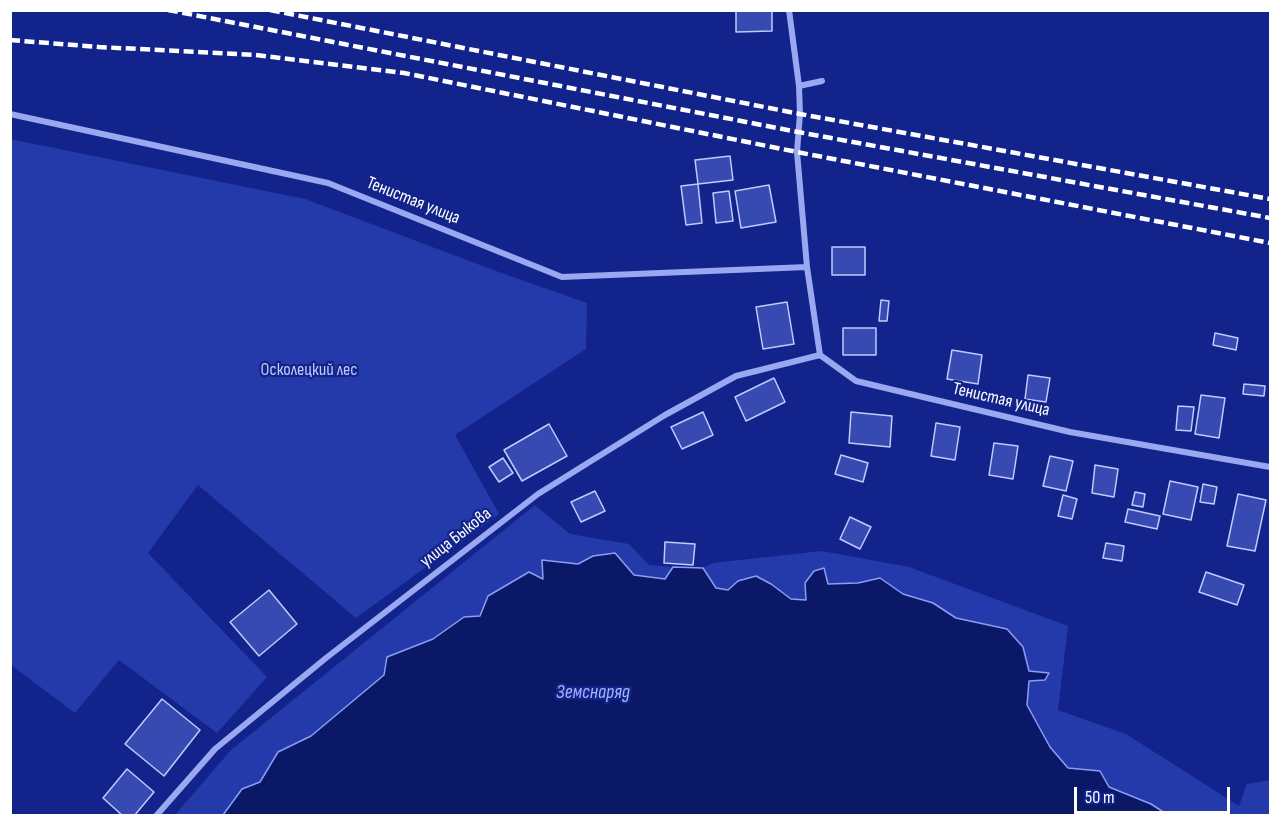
<!DOCTYPE html>
<html>
<head>
<meta charset="utf-8">
<style>
  body { margin:0 }
  #map { position:relative; width:1281px; height:826px; overflow:hidden; background:#12248b; font-family:"Sofia Sans Condensed",sans-serif }
  canvas { display:block }
  .frame { position:absolute; inset:0; border:12px solid #fff; pointer-events:none }
  .scale { position:absolute; left:1074px; top:787px; width:156px; height:27px; box-sizing:border-box; border:3px solid #fff; border-top:0; padding-left:8px; font-size:18px; line-height:21px; white-space:nowrap; color:#fff; -webkit-text-stroke:4px #12248b; paint-order:stroke }
</style>
</head>
<body>
<div id="map">
<canvas width="1281" height="826"></canvas>
<div class="frame"></div>
<div class="scale">50 m</div>
</div>
<script>
const ctx = document.querySelector('canvas').getContext('2d');
ctx.lineJoin = 'round';
function fill(path, color) {
  ctx.fillStyle = color;
  ctx.fill(path, 'evenodd');
}
function poly(rows) {
  const path = new Path2D();
  for (const r of rows) {
    path.moveTo(r[0], r[1]);
    for (let i = 2; i < r.length; i += 2) path.lineTo(r[i], r[i + 1]);
  }
  return path;
}
function trace(path, color, width, dash) {
  ctx.strokeStyle = color;
  ctx.lineWidth = width;
  ctx.lineCap = dash ? 'butt' : 'round';
  ctx.setLineDash(dash || []);
  ctx.stroke(path);
}
function drawText(font, color, halo, rows, align = 'center') {
  ctx.font = font + ' "Sofia Sans Condensed",sans-serif';
  ctx.lineWidth = 4.5;
  ctx.setLineDash([]);
  ctx.textBaseline = 'middle';
  ctx.strokeStyle = halo;
  ctx.fillStyle = color;
  for (const [text, x, y, turn = 0] of rows) {
    ctx.save();
    ctx.translate(x, y);
    ctx.rotate((+turn || 0) * Math.PI / 180);
    ctx.textAlign = isNaN(turn) ? turn : align;
    if (halo) ctx.strokeText(text, 0, 0);
    ctx.fillText(text, 0, 0);
    ctx.restore();
  }
}
fill(poly([
  [10,139,305,199,496,271,587,303,586,349,455,435,499,514,356,618,198,485,148,553,267,677,217,733,119,660,75,713,11,665],
  [535,505,570,534,629,544,649,565,673,567,666,579,634,575,593,556,578,564,563,562,543,580,480,616,464,617,433,639,387,657,384,675,311,736,278,752,260,782,242,789,223,815,174,816,231,750],
  [822,551,909,567,1068,626,1058,710,1126,734,1239,806,1247,784,1270,780,1270,815,1168,815,1151,804,1109,787,1100,771,1068,768,1050,747,1027,705,1029,681,1045,680,1028,671,1023,647,1007,629,956,618,933,603,903,594,880,578,858,583,828,584,824,568,806,600,791,599,771,584,756,576,738,581,728,590,716,588,703,568,713,563]
]), '#243aaa');
const water = poly([
  [615,553,634,575,665,579,673,567,703,568,716,588,728,590,738,581,756,576,771,584,791,599,806,600,805,583,814,571,824,568,828,584,858,583,880,578,903,594,933,603,956,618,1007,629,1023,647,1029,671,1049,673,1045,680,1029,681,1027,705,1050,747,1068,768,1100,771,1109,787,1151,804,1168,815,223,815,242,789,260,782,278,752,311,736,384,675,387,657,433,639,464,617,480,616,488,596,529,572,543,579,542,560,578,564,593,556,615,553]
]);
fill(water, '#0b1867');
trace(water, '#8b9ef4', 1.5);
const building = poly([
  [736,10,772,10,772,31,736,32,736,10],
  [730,156,733,180,698,184,695,160,730,156],
  [698,184,702,223,686,225,681,186,698,184],
  [769,185,776,222,741,228,735,191,769,185],
  [729,191,733,221,716,223,713,193,729,191],
  [832,247,865,247,865,275,832,275,832,247],
  [881,300,889,301,887,321,879,321,881,300],
  [787,302,794,344,763,349,756,307,787,302],
  [843,328,876,328,876,355,843,355,843,328],
  [1215,333,1238,338,1236,350,1213,345,1215,333],
  [952,350,982,355,978,384,947,379,952,350],
  [1028,375,1050,378,1046,402,1025,399,1028,375],
  [774,378,785,402,746,421,735,397,774,378],
  [1244,384,1265,386,1264,396,1243,394,1244,384],
  [1201,395,1225,398,1219,438,1195,434,1201,395],
  [1178,406,1194,407,1191,431,1176,430,1178,406],
  [703,412,713,435,682,449,671,427,703,412],
  [851,412,892,416,890,447,849,443,851,412],
  [936,423,960,427,955,460,931,456,936,423],
  [549,424,567,456,522,481,504,450,549,424],
  [994,443,1018,446,1013,479,989,475,994,443],
  [841,455,868,463,863,482,835,474,841,455],
  [1050,456,1073,461,1066,491,1043,486,1050,456],
  [503,458,513,473,499,482,489,467,503,458],
  [1095,465,1118,469,1114,497,1092,493,1095,465],
  [1170,481,1198,487,1191,520,1163,514,1170,481],
  [1203,484,1217,487,1214,504,1200,502,1203,484],
  [595,491,605,511,581,522,571,502,595,491],
  [1135,492,1145,494,1143,507,1132,505,1135,492],
  [1238,494,1266,500,1255,551,1227,546,1238,494],
  [1063,495,1077,499,1072,519,1058,516,1063,495],
  [1128,509,1160,516,1157,529,1125,522,1128,509],
  [850,517,871,527,860,549,840,539,850,517],
  [665,542,695,544,693,565,664,563,665,542],
  [1106,543,1124,546,1122,561,1103,558,1106,543],
  [1206,572,1244,585,1237,605,1199,592,1206,572],
  [269,590,297,624,259,656,230,622,269,590],
  [162,699,200,730,164,776,125,744,162,699],
  [127,769,154,792,134,816,123,816,103,798,127,769]
]);
fill(building, '#364ab2');
trace(building, '#c0cafc', 1.5);
trace(poly([
  [789,10,799,86,800,114,797,152,807,267,820,355,856,381,1070,432,1270,467],
  [799,86,822,81],
  [10,114,328,183,562,277,807,267],
  [156,816,215,749,326,658,538,494,665,415,736,376,820,355]
]), '#99a8f1', 6);
trace(poly([
  [168,10,798,132,1270,218],
  [270,10,800,114,1270,199],
  [10,40,99,47,256,55,404,73,797,152,1270,243]
]), '#fff', 4.5, [10, 4.5]);
drawText('18px', '#fff', '#12248b', [
  ["Тенистая улица",413,201,22],
  ["Тенистая улица",1001,400,13],
  ["улица Быкова",456,538,-38]
]);
drawText('18px', '#c0cafc', '#12248b', [
  ["Осколецкий лес",309,370]
]);
drawText('italic 20px', '#a5b3f8', '#12248b', [
  ["Земснаряд",593,693]
]);
</script>
</body>
</html>
